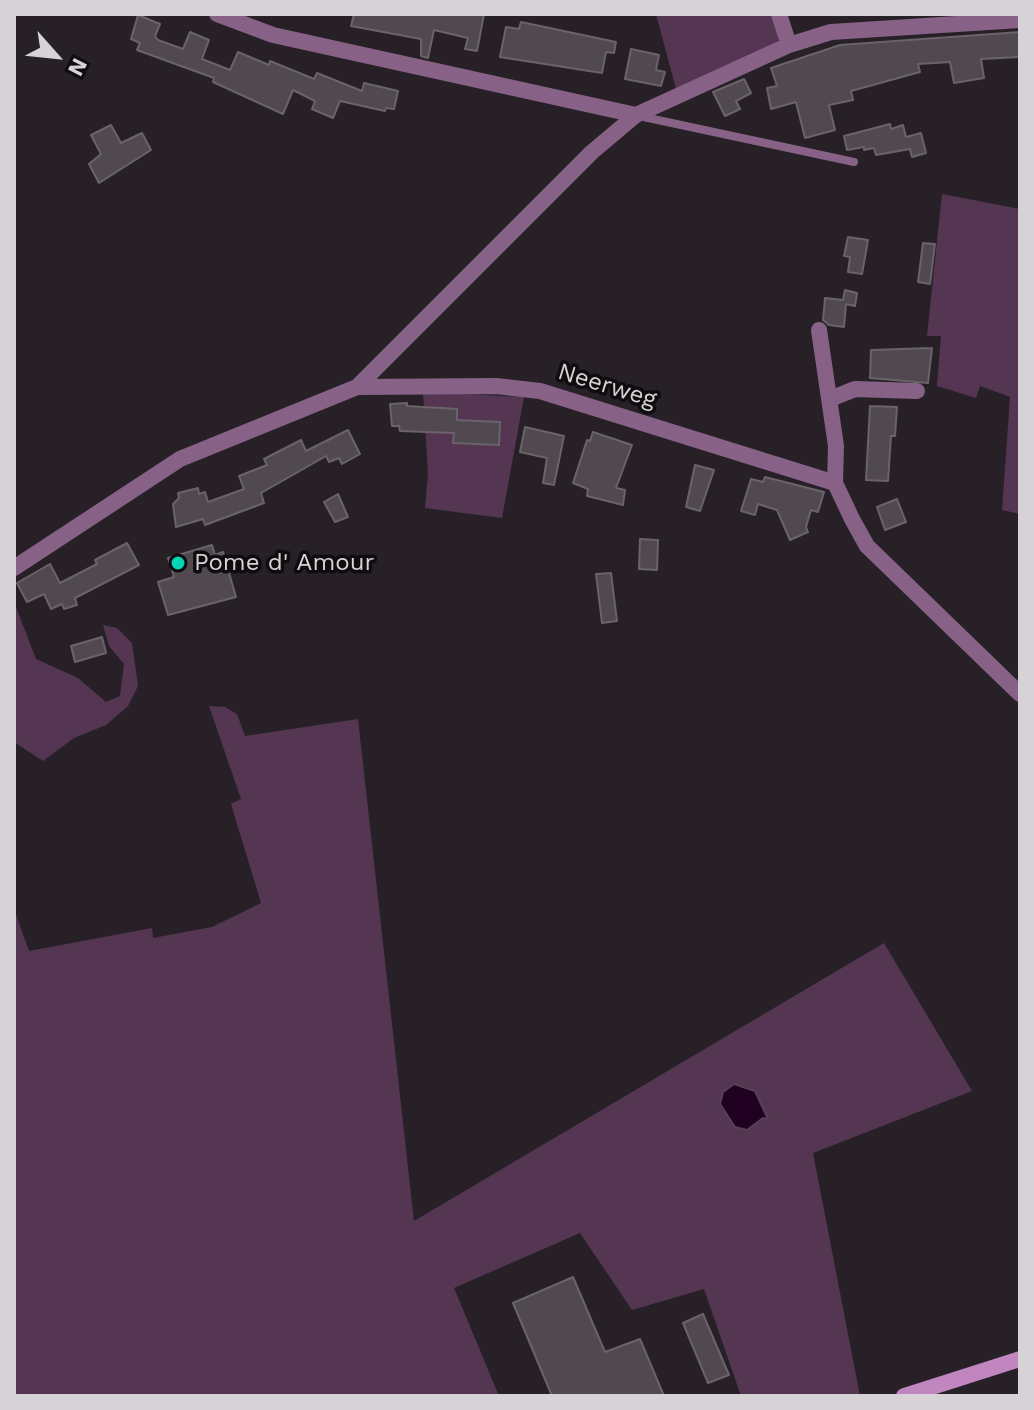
<!DOCTYPE html>
<html>
<head>
<meta charset="utf-8">
<style>
  body { margin:0 }
  #map { position:relative; width:1034px; height:1410px; overflow:hidden; background:#272127; font-family:"Work Sans",sans-serif }
  canvas { display:block }
  .frame { position:absolute; inset:0; border:16px solid #d6d2d5; pointer-events:none }
  .north { position:absolute; left:16px; top:16px; width:80px; height:80px; -webkit-text-stroke:6px #0e0c0e; paint-order:stroke; rotate:117deg; font-size:22px; font-weight:700; line-height:32px; text-align:center; color:#d6d2d5 }
  .north::after { content:''; display:block; margin:auto; width:28px; height:36px; background:#d6d2d5; clip-path:polygon(50% 0,100% 100%,50% 72%,0 100%) }
</style>
</head>
<body>
<div id="map">
<canvas width="1034" height="1410"></canvas>
<div class="frame"></div>
<div class="north">N</div>
</div>
<script>
const ctx = document.querySelector('canvas').getContext('2d');
ctx.lineJoin = 'round';
function fill(path, color) {
  ctx.fillStyle = color;
  ctx.fill(path, 'evenodd');
}
function poly(rows) {
  const path = new Path2D();
  for (const r of rows) {
    path.moveTo(r[0], r[1]);
    for (let i = 2; i < r.length; i += 2) path.lineTo(r[i], r[i + 1]);
  }
  return path;
}
function trace(path, color, width, dash) {
  ctx.strokeStyle = color;
  ctx.lineWidth = width;
  ctx.lineCap = dash ? 'butt' : 'round';
  ctx.setLineDash(dash || []);
  ctx.stroke(path);
}
function drawText(font, color, halo, rows, align = 'center') {
  ctx.font = font + ' "Work Sans",sans-serif';
  ctx.lineWidth = 7;
  ctx.setLineDash([]);
  ctx.textBaseline = 'middle';
  ctx.strokeStyle = halo;
  ctx.fillStyle = color;
  for (const [text, x, y, turn = 0] of rows) {
    ctx.save();
    ctx.translate(x, y);
    ctx.rotate((+turn || 0) * Math.PI / 180);
    ctx.textAlign = isNaN(turn) ? turn : align;
    if (halo) ctx.strokeText(text, 0, 0);
    ctx.fillText(text, 0, 0);
    ctx.restore();
  }
}
fill(poly([
  [656,14,773,14,779,39,775,46,676,89],
  [942,194,1020,209,1020,514,1002,510,1010,397,980,386,976,398,937,386,941,336,927,336],
  [423,392,524,397,502,518,425,508,428,474],
  [14,602,36,659,78,678,106,702,120,696,124,664,109,646,103,625,117,628,132,643,138,686,128,706,106,725,74,738,43,761,14,742],
  [209,706,225,707,237,714,245,736,358,719,414,1221,884,943,972,1091,813,1153,860,1396,741,1396,704,1289,632,1310,580,1233,454,1288,499,1396,14,1396,14,909,29,951,152,928,153,938,212,927,261,903,231,804,241,799]
]), '#543653');
const water = poly([
  [734,1084,755,1091,768,1119,763,1118,747,1130,735,1127,720,1104,723,1092,734,1084]
]);
fill(water, '#210121');
trace(water, '#574057', 2);
const building = poly([
  [354,14,484,14,477,51,465,49,468,38,434,30,428,58,421,56,421,39,351,26,354,14],
  [138,15,160,24,155,36,158,40,183,49,190,32,209,40,202,59,230,70,238,52,269,65,270,61,314,79,317,73,362,91,364,83,398,91,394,109,386,108,385,111,340,101,333,118,312,109,315,101,293,90,283,114,213,82,214,78,137,50,140,43,131,39,138,15],
  [521,22,616,42,614,53,606,52,602,73,500,57,506,27,519,29,521,22],
  [1020,32,1020,57,981,59,984,78,954,83,950,62,918,64,920,72,851,91,853,100,829,105,835,130,805,138,796,102,771,109,767,88,777,86,771,68,840,45,1020,32],
  [631,49,659,55,656,70,665,72,661,86,625,79,631,49],
  [744,79,751,93,736,101,740,109,725,116,713,92,744,79],
  [890,124,891,129,903,125,906,137,921,133,926,153,912,157,910,149,876,155,874,148,864,150,864,147,847,150,844,136,890,124],
  [111,125,121,143,142,133,151,150,99,183,89,164,101,154,91,135,111,125],
  [848,237,868,240,862,274,848,272,850,257,844,256,848,237],
  [923,243,935,244,930,284,918,282,923,243],
  [845,290,857,293,855,306,846,304,844,327,829,325,823,320,825,298,843,300,845,290],
  [932,348,928,383,870,378,871,350,932,348],
  [407,403,407,406,457,409,457,420,500,422,499,445,453,443,454,433,400,431,399,426,392,426,390,404,407,403],
  [870,406,897,407,895,436,891,436,888,481,866,480,870,406],
  [525,427,564,436,554,485,543,483,547,458,520,452,525,427],
  [348,430,360,454,342,464,339,458,329,462,326,456,261,493,264,503,205,525,203,519,176,527,173,504,179,498,178,493,198,488,199,494,205,492,208,502,244,489,239,476,267,465,264,459,301,440,306,451,348,430],
  [593,432,632,445,616,488,625,490,623,505,587,496,588,489,573,483,587,440,590,441,593,432],
  [695,465,714,470,700,511,686,507,695,465],
  [765,477,824,492,818,512,811,510,806,527,808,532,790,540,777,510,758,504,755,515,741,511,751,479,763,482,765,477],
  [338,494,348,517,335,522,324,502,338,494],
  [897,499,906,522,885,530,877,507,897,499],
  [640,539,658,540,657,570,639,569,640,539],
  [127,543,139,565,75,598,77,605,64,609,62,604,51,609,44,594,27,602,17,583,50,564,60,583,97,564,95,560,127,543],
  [212,545,215,555,223,552,236,597,168,615,158,582,174,577,168,558,212,545],
  [611,573,617,621,602,623,596,574,611,573],
  [102,637,106,653,75,662,71,646,102,637],
  [573,1277,605,1352,640,1339,664,1396,552,1396,513,1303,573,1277],
  [703,1314,729,1375,708,1383,683,1323,703,1314]
]);
fill(building, '#504950');
trace(building, '#6a636a', 2);
trace(poly([
  [639,116,854,162]
]), '#876286', 8);
trace(poly([
  [217,14,273,35,636,115],
  [779,14,789,45],
  [819,330,836,446,835,483,852,519,867,546,1020,694],
  [357,387,496,386,540,391,835,483],
  [830,399,855,389,917,391],
  [14,568,180,459,357,387,592,152,636,115,789,45,831,32,1020,20]
]), '#876286', 16);
trace(poly([
  [904,1396,1020,1359]
]), '#c185c0', 16);
for (const [x, y, r, color] of [
  [178,563,8,"#03d5b6"]
]) {
  const dot = new Path2D();
  dot.arc(x, y, r, 0, 2 * Math.PI);
  ctx.fillStyle = color;
  ctx.fill(dot);
  trace(dot, '#0e0c0e', 3);
}
drawText('24px', '#d6d2d5', '#0e0c0e', [
  ["Neerweg",607,386,17]
]);
drawText('24px', '#d6d2d5', '#0e0c0e', [
  ["Pome d' Amour",194,563]
], 'left');
</script>
</body>
</html>
